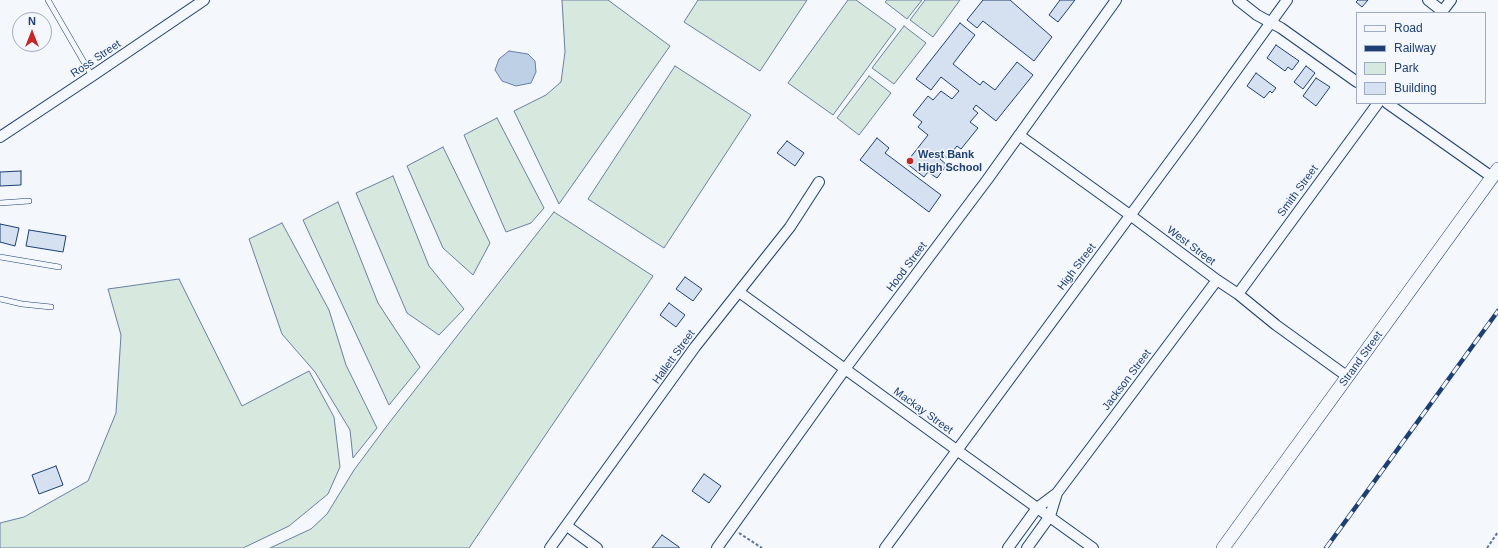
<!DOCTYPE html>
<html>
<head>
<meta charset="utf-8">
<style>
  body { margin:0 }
  #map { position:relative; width:1498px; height:548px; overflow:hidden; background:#f4f7fb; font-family:Helvetica,sans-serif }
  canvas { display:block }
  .legend { position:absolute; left:1356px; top:12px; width:130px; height:92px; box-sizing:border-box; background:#f4f7fb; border:1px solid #9eadc5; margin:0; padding:5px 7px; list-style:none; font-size:12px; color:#1d3f73 }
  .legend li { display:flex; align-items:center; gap:8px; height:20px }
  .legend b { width:20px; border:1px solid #9eadc5 }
  .north { position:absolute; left:12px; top:12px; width:40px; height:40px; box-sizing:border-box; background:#f4f7fb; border:1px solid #9eadc5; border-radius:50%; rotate:0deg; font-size:11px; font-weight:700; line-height:16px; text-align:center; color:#1d3f73 }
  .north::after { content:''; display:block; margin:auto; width:14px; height:18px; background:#c62828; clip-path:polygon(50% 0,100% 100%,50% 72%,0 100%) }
</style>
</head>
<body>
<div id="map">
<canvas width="1498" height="548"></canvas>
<ul class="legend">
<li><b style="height:5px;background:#f4f7fb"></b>Road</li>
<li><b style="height:5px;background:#1d3f73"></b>Railway</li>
<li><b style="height:11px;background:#d7e8df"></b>Park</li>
<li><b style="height:11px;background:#d5e0f0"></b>Building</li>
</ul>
<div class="north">N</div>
</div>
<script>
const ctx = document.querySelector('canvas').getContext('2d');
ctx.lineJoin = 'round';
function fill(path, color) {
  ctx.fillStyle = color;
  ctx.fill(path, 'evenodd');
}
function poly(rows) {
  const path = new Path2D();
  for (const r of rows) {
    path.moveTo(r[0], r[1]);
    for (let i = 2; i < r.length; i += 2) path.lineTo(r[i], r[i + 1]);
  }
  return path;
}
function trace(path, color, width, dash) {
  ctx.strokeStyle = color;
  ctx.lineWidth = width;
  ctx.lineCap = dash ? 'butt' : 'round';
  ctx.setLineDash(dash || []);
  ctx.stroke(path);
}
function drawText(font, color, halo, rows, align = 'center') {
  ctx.font = font + ' Helvetica,sans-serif';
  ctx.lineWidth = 3;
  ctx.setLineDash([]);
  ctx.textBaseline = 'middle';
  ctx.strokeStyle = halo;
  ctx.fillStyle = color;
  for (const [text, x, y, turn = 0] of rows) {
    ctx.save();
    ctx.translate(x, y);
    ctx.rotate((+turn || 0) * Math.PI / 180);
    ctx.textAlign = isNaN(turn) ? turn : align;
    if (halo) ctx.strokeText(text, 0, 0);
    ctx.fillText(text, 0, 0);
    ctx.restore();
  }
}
const green = poly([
  [562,0,608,0,670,46,559,204,514,111,546,95,561,82,565,52,562,0],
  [698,0,807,0,760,71,684,22,698,0],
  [848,0,856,0,896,29,833,115,788,83,848,0],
  [887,0,922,0,907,19,885,2,887,0],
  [925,0,960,0,933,37,910,20,925,0],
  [904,26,926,43,894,84,872,68,904,26],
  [675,66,751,115,664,248,588,199,675,66],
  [869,76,891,93,859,135,837,118,869,76],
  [497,118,544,208,531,223,506,232,464,135,497,118],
  [443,147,490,243,473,275,443,248,407,166,443,147],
  [393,176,429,266,464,309,439,335,407,313,356,193,393,176],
  [338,202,378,303,420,367,389,405,303,220,338,202],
  [554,212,653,276,469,548,270,548,311,529,327,514,354,470,389,423,554,212],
  [282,223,329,310,346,365,377,428,353,458,350,430,315,372,282,334,249,239,282,223],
  [179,279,242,406,309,371,334,417,340,467,328,494,289,526,243,548,0,548,0,523,24,517,88,481,116,413,121,335,108,289,179,279]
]);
fill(green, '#d7e8df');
trace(green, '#687fa3', 1);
const water = poly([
  [509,51,528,54,535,61,536,72,531,83,516,86,502,81,495,70,499,59,509,51]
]);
fill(water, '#bed0e5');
trace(water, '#687fa3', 1);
const building = poly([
  [983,0,1010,0,1052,37,1034,61,983,21,977,28,967,20,983,0],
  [1060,0,1075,0,1058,22,1049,15,1060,0],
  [1358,0,1368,0,1362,7,1356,2,1358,0],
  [960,23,975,35,953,64,980,85,983,81,995,90,1017,62,1033,75,996,121,976,105,973,109,978,113,970,122,978,128,961,149,957,146,947,158,943,155,940,159,947,165,937,178,928,172,924,177,906,163,928,135,918,127,922,122,913,115,928,96,933,100,941,91,952,99,959,91,941,77,931,90,916,79,960,23],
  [1276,45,1299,61,1292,70,1288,67,1285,71,1267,58,1276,45],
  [1306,66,1315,73,1303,89,1294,82,1306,66],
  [1256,73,1276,88,1272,93,1270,91,1264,98,1247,86,1256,73],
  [1316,78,1330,87,1316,106,1303,96,1316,78],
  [877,138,889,148,885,153,941,195,929,212,860,160,877,138],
  [787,141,804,153,795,166,777,153,787,141],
  [21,171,21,185,0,186,0,172,21,171],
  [0,224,19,228,15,246,0,242,0,224],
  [29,230,66,236,63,252,26,246,29,230],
  [685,277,702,289,693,301,676,289,685,277],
  [669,303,685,315,676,327,660,315,669,303],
  [56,466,63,485,39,494,32,475,56,466],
  [704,474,721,486,709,503,692,491,704,474],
  [662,535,679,547,679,548,652,548,662,535]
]);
fill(building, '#d5e0f0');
trace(building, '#1d3f73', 1);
const service = poly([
  [48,0,92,76],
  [0,203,29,201],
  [0,257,59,267],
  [0,299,22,304,51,307]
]);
const minor = poly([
  [1238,0,1257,15,1281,28,1357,82],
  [1428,0,1442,11],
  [1441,13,1451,0],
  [1387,103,1492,177],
  [1019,135,1130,215,1217,280,1238,294,1276,325,1348,377],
  [0,137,92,76,204,0],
  [739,292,958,451,1093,548],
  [1238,294,1378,103],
  [567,526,597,548],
  [550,548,695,347,790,227,819,182],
  [717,548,845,369,987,180,1116,0],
  [885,548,1191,133,1287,0],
  [1008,548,1037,508,1057,493,1217,280],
  [1027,548,1050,516,1057,493]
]);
const tertiary = poly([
  [1223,548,1498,169]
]);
trace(service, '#1d3f73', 6);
trace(minor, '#1d3f73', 12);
trace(tertiary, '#1d3f73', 14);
trace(poly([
  [739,533,762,548],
  [1487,548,1498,532]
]), '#5e769c', 2, [3, 2]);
trace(service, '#f4f7fb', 5);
trace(minor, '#f4f7fb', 10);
trace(tertiary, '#f4f7fb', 13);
const rail = poly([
  [1326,548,1498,311]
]);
trace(rail, '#1d3f73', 4.5);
trace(rail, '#f4f7fb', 3, [9]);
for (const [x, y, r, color] of [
  [910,161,4,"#c62828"]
]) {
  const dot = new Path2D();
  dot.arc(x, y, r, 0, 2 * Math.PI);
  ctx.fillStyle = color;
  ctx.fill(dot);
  trace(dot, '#f4f7fb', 1.5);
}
drawText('11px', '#1d3f73', '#f4f7fb', [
  ["Ross Street",96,59,-34],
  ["Smith Street",1298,191,-54],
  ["West Street",1191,246,37],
  ["Hood Street",907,267,-53],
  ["High Street",1077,267,-53],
  ["Hallett Street",674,357,-54],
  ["Strand Street",1361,359,-54],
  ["Jackson Street",1127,380,-53],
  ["Mackay Street",923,411,36]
]);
drawText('bold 11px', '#1d3f73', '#f4f7fb', [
  ["West Bank",918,155],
  ["High School",918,168]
], 'left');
</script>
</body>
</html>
